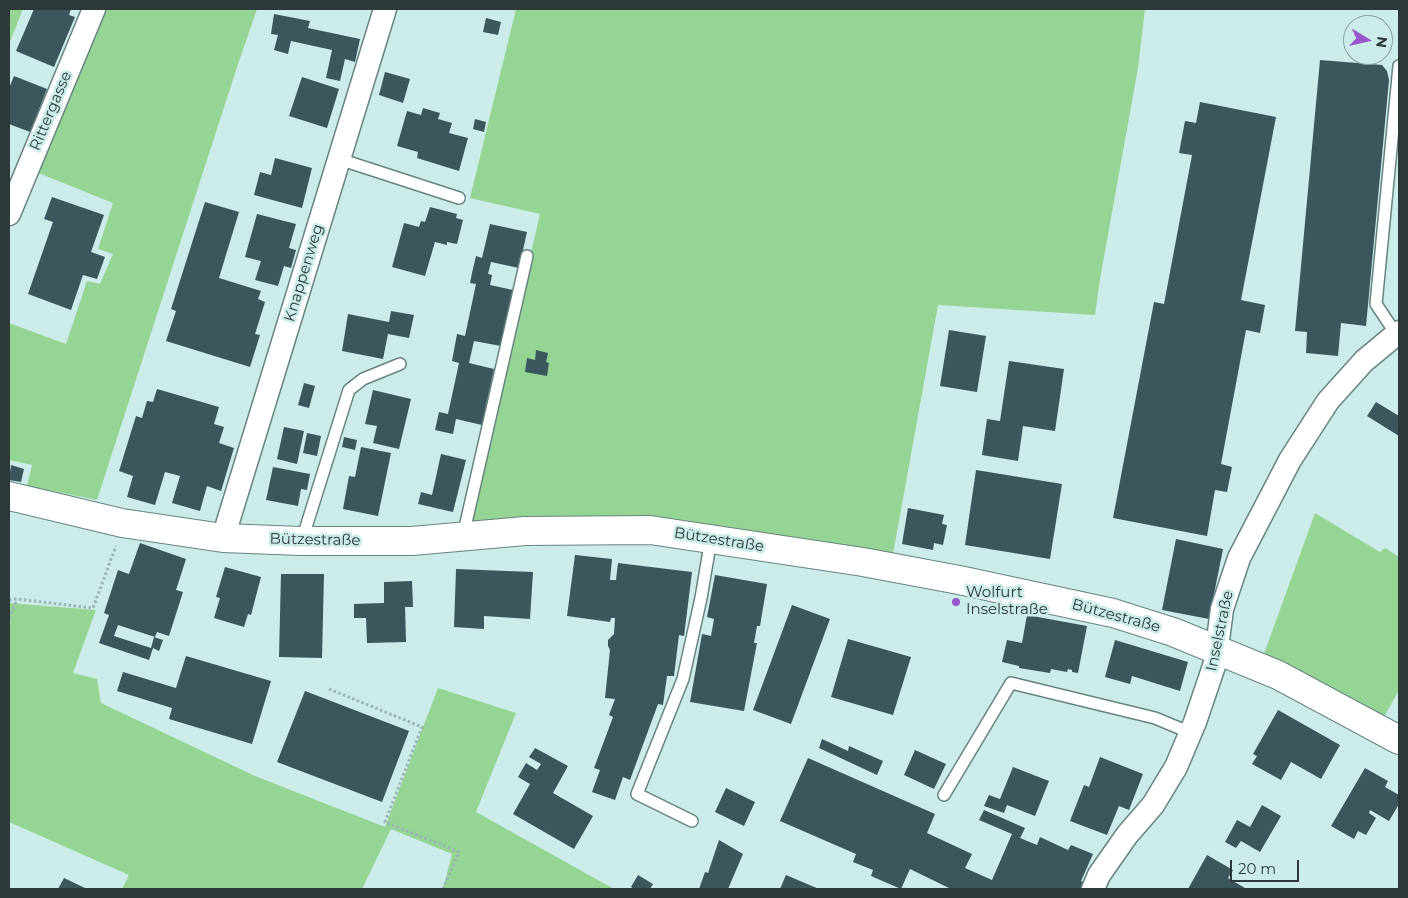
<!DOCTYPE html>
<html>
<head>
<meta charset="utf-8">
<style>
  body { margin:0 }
  #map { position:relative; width:1408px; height:898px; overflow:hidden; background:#cbece9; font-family:Montserrat,sans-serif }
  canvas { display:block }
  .frame { position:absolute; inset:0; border:10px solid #2c3938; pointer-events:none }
  .north { position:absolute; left:1343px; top:15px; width:50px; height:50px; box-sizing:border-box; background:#cbece9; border:1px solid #8ba4a2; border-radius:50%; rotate:99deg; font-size:14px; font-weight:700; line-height:20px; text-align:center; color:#2c3938 }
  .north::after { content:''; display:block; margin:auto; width:18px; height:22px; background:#9856cb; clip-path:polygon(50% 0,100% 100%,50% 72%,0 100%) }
  .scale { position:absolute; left:1230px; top:860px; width:69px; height:22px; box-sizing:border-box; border:2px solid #2c3938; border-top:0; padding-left:6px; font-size:15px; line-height:18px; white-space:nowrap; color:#2c3938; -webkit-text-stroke:4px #cbece9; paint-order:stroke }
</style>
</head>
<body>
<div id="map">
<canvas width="1408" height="898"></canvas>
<div class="frame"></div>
<div class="north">N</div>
<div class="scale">20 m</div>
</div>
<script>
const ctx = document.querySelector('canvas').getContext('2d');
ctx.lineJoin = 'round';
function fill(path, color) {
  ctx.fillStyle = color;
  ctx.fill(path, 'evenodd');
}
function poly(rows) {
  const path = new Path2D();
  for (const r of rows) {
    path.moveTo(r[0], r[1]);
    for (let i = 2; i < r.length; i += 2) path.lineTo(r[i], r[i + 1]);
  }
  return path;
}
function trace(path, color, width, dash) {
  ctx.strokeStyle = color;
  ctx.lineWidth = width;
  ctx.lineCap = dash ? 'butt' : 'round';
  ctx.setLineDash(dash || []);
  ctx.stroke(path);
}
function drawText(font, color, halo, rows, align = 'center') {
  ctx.font = font + ' Montserrat,sans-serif';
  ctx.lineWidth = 5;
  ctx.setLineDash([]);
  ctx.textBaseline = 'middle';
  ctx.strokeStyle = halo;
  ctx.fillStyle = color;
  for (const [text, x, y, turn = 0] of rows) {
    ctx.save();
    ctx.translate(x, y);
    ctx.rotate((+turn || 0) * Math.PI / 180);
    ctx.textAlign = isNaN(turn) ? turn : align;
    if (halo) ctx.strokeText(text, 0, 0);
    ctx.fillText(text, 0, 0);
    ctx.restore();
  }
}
fill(poly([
  [9,9,23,9,9,44],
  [98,9,257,9,238,64,97,500,27,486,32,465,9,460,9,323,66,344,87,281,100,284,113,254,98,249,113,203,31,170],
  [516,9,1145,9,1138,68,1100,279,1095,315,938,305,891,565,782,547,466,534,540,214,470,198],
  [1315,513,1380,552,1385,548,1399,557,1399,690,1380,724,1261,662],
  [9,603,96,610,73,673,97,679,101,703,255,776,385,827,438,688,516,713,476,812,614,889,443,889,452,854,391,829,362,889,122,889,129,875,9,822]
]), '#95d594');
fill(poly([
  [34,9,71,9,69,15,75,17,54,67,16,51],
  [274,14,310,21,308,28,360,39,355,62,345,59,340,81,326,78,332,50,291,41,288,54,274,50,278,35,271,34],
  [486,18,501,22,498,35,483,32],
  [1320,60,1382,65,1387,71,1389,80,1366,326,1341,323,1338,356,1306,353,1307,332,1295,331],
  [385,72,410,79,403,103,379,95],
  [14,76,47,89,30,132,9,124,9,88],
  [302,77,339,89,327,128,289,116],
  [1200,102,1276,117,1241,300,1265,305,1260,333,1246,330,1221,464,1232,467,1227,492,1215,490,1207,536,1113,518,1154,302,1164,304,1192,155,1179,153,1185,121,1196,123],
  [423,108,440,113,438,119,452,123,449,133,468,138,459,171,417,158,418,152,397,146,407,111,421,115],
  [475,119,486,122,484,132,473,129],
  [275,158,312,168,302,208,254,195,260,172,271,175],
  [52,197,104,215,91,252,105,257,97,279,83,275,71,310,28,294,53,222,44,219],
  [205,202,239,212,219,278,261,291,258,299,265,302,255,334,260,335,250,367,166,341,176,311,171,309],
  [430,207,457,214,456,218,463,220,457,244,447,242,447,245,435,242,425,276,392,267,404,223,419,227,421,221,425,222],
  [257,214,296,224,289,248,296,250,291,268,284,266,278,286,255,280,261,261,245,257],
  [490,224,527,232,519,268,491,262,488,274,492,275,490,285,513,290,501,346,474,341,469,363,494,369,482,425,456,419,453,434,435,430,439,412,448,414,459,363,452,361,457,334,465,336,476,284,470,283,472,273,476,256,482,258],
  [391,311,414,315,409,338,388,334,383,359,342,351,348,314,389,322],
  [949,330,986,336,977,392,940,386],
  [536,350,548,353,546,362,549,363,547,376,525,372,527,358,535,360],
  [1009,361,1064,369,1055,431,1023,426,1018,461,982,455,987,419,1000,421],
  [304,383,315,386,309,408,298,405],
  [157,389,219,407,214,424,224,427,219,443,234,448,221,491,207,486,200,511,172,503,180,476,165,472,155,505,127,497,133,476,119,471,136,416,142,418,147,401,153,402],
  [373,390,411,399,399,449,373,443,377,426,365,424],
  [1376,402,1399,416,1399,436,1367,416],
  [284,427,304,431,297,464,277,459],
  [307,433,321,436,317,456,303,453],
  [344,437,357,440,355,450,342,447],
  [361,447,391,453,378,516,343,509,349,476,355,477],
  [441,454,466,460,453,512,418,504,421,492,432,495],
  [11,465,24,469,21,482,9,480],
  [273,467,310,474,307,490,301,489,298,506,266,500],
  [976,470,1062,484,1050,559,965,545],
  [908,508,944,515,942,524,947,525,943,545,934,543,933,550,902,544],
  [1176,539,1223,549,1209,619,1162,610],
  [140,543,186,559,176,590,183,592,169,636,157,632,155,637,118,625,114,636,151,648,154,637,163,640,159,651,153,648,149,660,99,643,109,615,104,613,118,570,129,574],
  [575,555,612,559,610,580,616,580,618,563,692,572,684,636,679,635,674,676,667,676,663,705,658,704,630,780,623,777,615,800,592,792,600,770,594,768,613,717,609,715,615,699,605,698,610,650,608,646,608,640,614,634,615,618,611,618,610,622,567,616],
  [225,567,261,577,251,615,248,614,244,627,214,618,220,598,216,597],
  [456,569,533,572,530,619,484,616,484,629,454,627],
  [281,574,324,574,322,658,279,657],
  [715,575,767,584,760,626,757,626,754,643,757,643,744,711,690,702,702,634,711,636,714,619,707,617],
  [412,581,413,607,405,607,406,642,367,643,366,618,354,618,354,604,384,603,384,582],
  [792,605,830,619,791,724,753,710],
  [1027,615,1087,626,1078,673,1072,672,1072,670,1068,669,1067,672,1051,669,1050,673,1019,668,1019,666,1002,662,1007,640,1022,643],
  [848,639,911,657,893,715,831,697],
  [1115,640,1188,662,1180,691,1132,676,1130,684,1105,677],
  [186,656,271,681,252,744,169,719,172,708,117,691,123,672,176,688],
  [305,691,409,731,382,802,277,762],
  [1278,710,1340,745,1321,779,1291,762,1281,780,1252,764,1257,756,1253,754],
  [822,739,848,751,849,746,883,761,877,775,819,748],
  [535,748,568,766,553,793,593,816,574,849,513,814,530,784,518,777,526,763,537,770,541,764,529,757],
  [915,750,946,764,934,789,904,775],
  [1100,757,1143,774,1129,810,1119,806,1107,835,1070,821,1084,785,1089,787],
  [808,758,935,814,927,833,972,854,965,868,992,880,1012,834,979,820,984,810,1025,828,1020,838,1037,845,1040,837,1068,850,1071,845,1093,854,1081,881,1087,883,1084,889,951,889,910,869,901,889,871,876,873,870,853,862,856,854,780,821],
  [1013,767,1049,781,1035,816,1007,805,1004,813,984,806,989,795,1000,799],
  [1365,768,1388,781,1385,787,1399,795,1399,804,1389,821,1370,810,1369,813,1376,818,1366,835,1358,831,1354,839,1331,826],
  [726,788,755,802,744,826,715,812],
  [1262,805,1281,816,1260,852,1241,841,1236,848,1225,842,1237,820,1250,827],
  [719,840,743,854,728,889,699,889,705,872,708,873],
  [1207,855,1233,870,1228,878,1245,888,1244,889,1188,889],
  [638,875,653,884,650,889,634,889,631,887],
  [786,875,819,889,780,889],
  [64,878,87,889,58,889]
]), '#3b565d');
const service = poly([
  [339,159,459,198],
  [1396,334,1376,304,1399,66],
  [463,536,527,256],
  [302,540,349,390,363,379,400,364],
  [944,795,1011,683,1155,718,1191,733],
  [692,821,637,794,683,679,701,598,711,539]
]);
const minor = poly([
  [9,214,94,9],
  [223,538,385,9],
  [1093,889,1099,875,1127,835,1153,805,1176,767,1195,722,1215,663,1222,609,1239,558,1290,460,1328,401,1364,361,1399,332]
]);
const secondary = poly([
  [9,496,122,523,223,538,301,541,412,541,525,531,650,530,863,562,959,580,1113,613,1173,632,1278,675,1399,740]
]);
trace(service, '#668481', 14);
trace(minor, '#668481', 25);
trace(secondary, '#668481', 30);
trace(poly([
  [9,600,17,599,93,608,116,546],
  [9,618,17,600],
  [329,689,422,727,385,822,459,852,443,889]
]), '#99b4b2', 3, [2.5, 2.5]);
trace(service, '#fff', 11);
trace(minor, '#fff', 22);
trace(secondary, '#fff', 28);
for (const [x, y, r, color] of [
  [956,602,5,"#9856cb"]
]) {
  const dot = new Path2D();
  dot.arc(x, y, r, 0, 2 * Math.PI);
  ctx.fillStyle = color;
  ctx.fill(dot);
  trace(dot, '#cbece9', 2);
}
drawText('15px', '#2c3938', '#cbece9', [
  ["Rittergasse",51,111,-67],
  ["Knappenweg",304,273,-73],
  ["Bützestraße",315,540,1],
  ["Bützestraße",719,540,9],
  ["Bützestraße",1116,616,15],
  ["Inselstraße",1220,631,-78]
]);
drawText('15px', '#2c3938', '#cbece9', [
  ["Wolfurt",966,593],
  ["Inselstraße",966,610]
], 'left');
</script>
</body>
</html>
